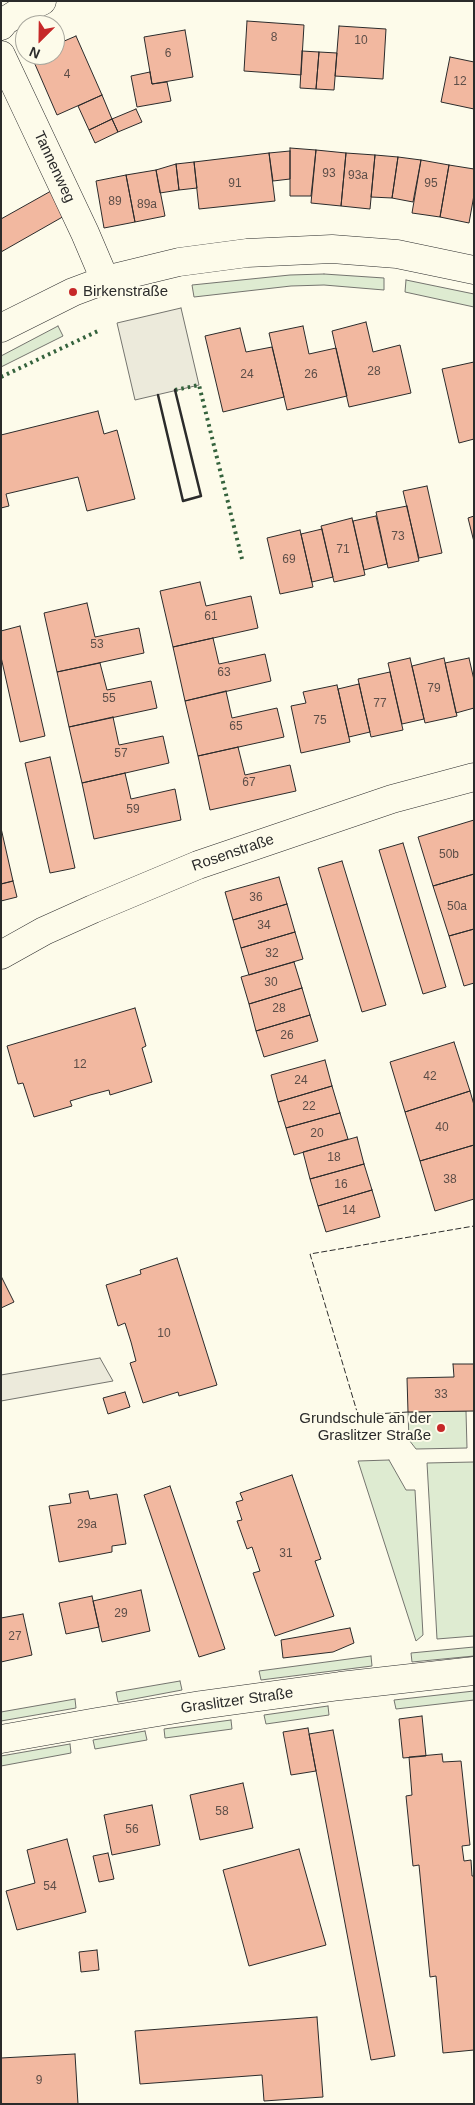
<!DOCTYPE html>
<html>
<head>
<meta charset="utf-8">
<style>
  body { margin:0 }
  #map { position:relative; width:475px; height:2105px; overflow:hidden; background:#fdfbea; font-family:Arial,sans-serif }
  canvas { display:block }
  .frame { position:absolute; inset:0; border:2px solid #2b2b2b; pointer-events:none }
  .north { position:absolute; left:15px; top:15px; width:50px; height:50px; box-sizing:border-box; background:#fdfbea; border:1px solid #a9a89e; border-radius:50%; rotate:203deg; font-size:14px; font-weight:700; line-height:20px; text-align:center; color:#2b2b2b }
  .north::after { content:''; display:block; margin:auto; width:18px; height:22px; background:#c62828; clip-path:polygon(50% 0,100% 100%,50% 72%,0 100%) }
</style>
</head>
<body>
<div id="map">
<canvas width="475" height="2105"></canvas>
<div class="frame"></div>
<div class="north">N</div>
</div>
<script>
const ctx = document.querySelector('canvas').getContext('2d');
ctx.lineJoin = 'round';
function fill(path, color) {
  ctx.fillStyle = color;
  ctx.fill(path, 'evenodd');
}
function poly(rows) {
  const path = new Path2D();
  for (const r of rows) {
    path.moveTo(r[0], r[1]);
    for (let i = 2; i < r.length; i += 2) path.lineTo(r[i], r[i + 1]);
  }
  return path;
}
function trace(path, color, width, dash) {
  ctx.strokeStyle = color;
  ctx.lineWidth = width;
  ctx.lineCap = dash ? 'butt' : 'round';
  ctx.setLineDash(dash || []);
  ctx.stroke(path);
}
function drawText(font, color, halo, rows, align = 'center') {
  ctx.font = font + ' Arial,sans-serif';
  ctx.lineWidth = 4;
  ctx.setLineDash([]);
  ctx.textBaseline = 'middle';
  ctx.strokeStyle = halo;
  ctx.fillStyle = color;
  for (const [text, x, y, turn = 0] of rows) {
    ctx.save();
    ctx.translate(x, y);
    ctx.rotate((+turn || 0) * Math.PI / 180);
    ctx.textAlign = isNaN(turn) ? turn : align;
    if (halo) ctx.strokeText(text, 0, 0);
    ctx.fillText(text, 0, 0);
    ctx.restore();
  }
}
const green = poly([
  [324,274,384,278,384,290,324,285,291,286,194,297,192,285,290,275,324,274],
  [406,280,474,294,474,307,405,292,406,280],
  [58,326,63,336,1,367,1,356,58,326],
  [466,1411,467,1448,416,1449,409,1440,408,1412,466,1411],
  [389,1460,406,1490,415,1490,423,1635,416,1641,358,1461,389,1460],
  [474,1462,474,1636,437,1639,427,1463,474,1462],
  [474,1647,474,1656,412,1662,411,1653,474,1647],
  [371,1656,372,1666,261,1680,259,1671,371,1656],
  [180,1681,182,1690,118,1702,116,1692,180,1681],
  [474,1691,474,1700,396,1709,394,1700,474,1691],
  [75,1699,76,1708,1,1721,1,1712,75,1699],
  [328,1706,329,1715,266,1724,264,1715,328,1706],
  [231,1720,232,1729,165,1738,164,1729,231,1720],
  [145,1731,147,1740,95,1749,93,1740,145,1731],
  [70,1744,71,1753,1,1766,1,1756,70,1744]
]);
fill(green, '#deebd1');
trace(green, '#74746e', 1);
const parking = poly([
  [181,308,199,385,135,400,117,323,181,308],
  [100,1358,113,1381,1,1401,1,1375,100,1358]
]);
fill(parking, '#eceadb');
trace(parking, '#74746e', 1);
const building = poly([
  [247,21,304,25,301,75,244,71,247,21],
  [339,26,386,29,383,79,335,76,339,26],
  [185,30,193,77,152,84,144,37,185,30],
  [76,36,102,95,57,115,31,55,55,55,55,45,76,36],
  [302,51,319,52,316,89,300,88,302,51],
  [319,52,337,53,334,90,316,89,319,52],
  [450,57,474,62,474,109,441,102,450,57],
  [150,72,152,84,167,82,171,101,137,107,131,76,150,72],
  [102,95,112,119,89,130,78,106,102,95],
  [136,109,142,122,118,132,112,119,136,109],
  [112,119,118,132,95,143,89,130,112,119],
  [290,148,316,150,311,196,290,196,290,148],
  [316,150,346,153,341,206,311,203,316,150],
  [290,151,290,179,273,181,269,153,290,151],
  [269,153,275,201,199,209,194,162,269,153],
  [346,153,375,155,370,209,341,206,346,153],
  [375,155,398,157,392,198,371,197,375,155],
  [398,157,421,160,413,202,392,198,398,157],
  [421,160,449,165,440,217,412,213,421,160],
  [194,162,197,188,179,190,176,164,194,162],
  [176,164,179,190,160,193,156,170,176,164],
  [449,165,474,169,474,195,469,223,440,217,449,165],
  [156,170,165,216,135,222,126,175,156,170],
  [126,175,135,222,104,228,96,181,126,175],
  [51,191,66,215,1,252,1,219,51,191],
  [366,322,373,352,400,345,411,393,349,407,332,331,366,322],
  [303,326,309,354,336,348,347,396,287,410,269,333,303,326],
  [240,328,246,352,272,347,284,397,223,412,205,336,240,328],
  [474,362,474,439,459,443,442,369,474,362],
  [98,411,104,434,117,430,135,499,87,511,78,477,6,494,9,506,1,508,1,435,98,411],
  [427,486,442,553,419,558,403,491,427,486],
  [407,506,419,561,388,568,376,512,407,506],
  [376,516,387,564,364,570,353,521,376,516],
  [474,516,474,542,468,518,474,516],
  [352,518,365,575,334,582,321,526,352,518],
  [322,529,333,577,312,582,301,534,322,529],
  [300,530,313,587,280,594,267,538,300,530],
  [200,582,206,606,251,596,258,628,173,647,160,591,200,582],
  [87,603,95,637,139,628,144,653,57,672,44,613,87,603],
  [20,626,45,736,20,742,1,657,1,631,20,626],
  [213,638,219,664,265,654,271,681,185,701,173,647,213,638],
  [410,658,424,719,402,724,388,663,410,658],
  [444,658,457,716,425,723,412,666,444,658],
  [469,658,474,680,474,708,456,713,445,663,469,658],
  [100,663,107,690,151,681,157,708,69,727,57,672,100,663],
  [390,672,403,730,371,737,358,679,390,672],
  [359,684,370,732,349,737,338,689,359,684],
  [337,685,350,742,301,753,291,706,306,703,303,692,337,685],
  [226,691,232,718,277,708,284,737,198,756,185,701,226,691],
  [113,717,119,745,163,736,169,763,82,783,69,727,113,717],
  [238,747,245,775,290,765,296,791,210,810,198,756,238,747],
  [50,757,75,868,50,873,25,763,50,757],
  [125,773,131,799,175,789,181,820,94,839,82,783,125,773],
  [474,820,474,874,433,886,418,837,474,820],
  [1,828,13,881,1,884,1,828],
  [403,843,446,987,423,994,379,850,403,843],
  [342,861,386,1005,362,1012,318,868,342,861],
  [474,874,474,929,449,936,433,886,474,874],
  [279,877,287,904,233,920,225,892,279,877],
  [13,881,17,897,1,901,1,884,13,881],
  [287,904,295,932,241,948,233,920,287,904],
  [474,929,474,983,464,986,449,936,474,929],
  [295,932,303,959,249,975,241,948,295,932],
  [294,962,302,988,249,1004,241,977,294,962],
  [302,988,310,1015,256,1031,249,1004,302,988],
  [135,1008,146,1046,142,1048,152,1082,110,1095,109,1090,90,1095,70,1101,72,1106,34,1117,23,1083,18,1084,7,1046,135,1008],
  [310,1015,318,1041,264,1057,256,1031,310,1015],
  [454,1042,470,1091,405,1112,390,1062,454,1042],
  [325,1060,332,1086,278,1102,271,1075,325,1060],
  [332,1086,340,1113,286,1128,278,1102,332,1086],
  [470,1091,474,1105,474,1145,420,1161,405,1112,470,1091],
  [340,1113,348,1139,294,1155,286,1128,340,1113],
  [357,1137,364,1164,310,1179,303,1152,357,1137],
  [474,1145,474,1199,435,1211,420,1161,474,1145],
  [364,1164,372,1190,318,1206,310,1179,364,1164],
  [372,1190,380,1217,326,1232,318,1206,372,1190],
  [177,1258,217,1385,179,1396,178,1392,143,1403,130,1363,136,1361,131,1342,125,1323,118,1326,106,1285,141,1274,140,1270,177,1258],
  [1,1276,14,1302,1,1308,1,1276],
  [453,1364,474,1364,474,1411,408,1412,407,1378,454,1377,453,1364],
  [125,1392,130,1407,108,1414,103,1398,125,1392],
  [292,1475,321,1559,315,1561,334,1616,275,1636,253,1573,260,1571,252,1547,247,1549,237,1521,242,1520,236,1502,243,1500,240,1493,292,1475],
  [170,1486,225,1649,199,1657,144,1495,170,1486],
  [88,1491,90,1499,117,1494,126,1544,112,1546,112,1552,59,1562,49,1506,71,1503,69,1494,88,1491],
  [141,1590,150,1631,102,1642,93,1601,141,1590],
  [92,1596,99,1627,66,1634,59,1603,92,1596],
  [23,1614,32,1655,1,1662,1,1618,23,1614],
  [350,1628,354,1643,333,1652,283,1658,281,1640,350,1628],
  [422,1716,426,1756,403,1758,399,1719,422,1716],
  [308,1728,316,1771,291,1775,283,1732,308,1728],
  [333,1730,395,2056,371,2060,309,1734,333,1730],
  [442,1754,443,1762,461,1761,470,1845,462,1846,464,1861,471,1860,472,1876,474,1876,474,2050,443,2053,436,1976,430,1977,419,1865,413,1866,406,1796,412,1795,409,1757,442,1754],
  [243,1783,253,1828,200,1840,190,1795,243,1783],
  [152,1805,160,1845,112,1855,104,1815,152,1805],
  [67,1839,86,1912,17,1930,6,1891,35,1883,27,1850,67,1839],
  [299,1849,326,1945,249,1966,223,1870,299,1849],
  [108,1853,114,1879,99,1882,93,1856,108,1853],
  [97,1950,99,1970,81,1972,79,1952,97,1950],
  [317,2017,323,2097,264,2101,262,2075,140,2084,135,2031,317,2017],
  [75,2054,78,2104,1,2104,1,2058,75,2054]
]);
fill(building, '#f2b8a0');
trace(building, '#2b2b2b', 1);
const minor = poly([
  [1,26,5,21,21,11,42,1],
  [1,55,85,233,105,280],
  [1,328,73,292,105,280,179,262,247,253,332,249,397,254,474,270],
  [1,955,44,931,93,909,198,865,392,799,474,777],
  [1,1739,97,1722,201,1705,340,1686,474,1671]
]);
trace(minor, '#2b2b2b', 29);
trace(minor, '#fdfbea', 28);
trace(poly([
  [1,377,100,330],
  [175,390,199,385,242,559]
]), '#34623c', 4, [2.5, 4]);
trace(poly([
  [408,1412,358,1415,310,1254,474,1226]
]), '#2b2b2b', 1, [6, 2.5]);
trace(poly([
  [158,395,183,501,201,496,175,390]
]), '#2b2b2b', 2.5);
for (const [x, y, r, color] of [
  [73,292,5,"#c62828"],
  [441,1428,5,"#c62828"]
]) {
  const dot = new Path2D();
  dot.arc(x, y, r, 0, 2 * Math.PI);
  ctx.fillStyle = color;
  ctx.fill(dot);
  trace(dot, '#fdfbea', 2);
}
drawText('12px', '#5d4e48', null, [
  ["8",274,38],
  ["10",361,41],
  ["6",168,54],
  ["4",67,75],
  ["12",460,82],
  ["93",329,174],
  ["93a",358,176],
  ["91",235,184],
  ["95",431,184],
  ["89",115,202],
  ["89a",147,205],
  ["28",374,372],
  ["24",247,375],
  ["26",311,375],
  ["73",398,537],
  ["71",343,550],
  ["69",289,560],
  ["61",211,617],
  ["53",97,645],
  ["63",224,673],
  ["79",434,689],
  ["55",109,699],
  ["77",380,704],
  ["75",320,721],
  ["65",236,727],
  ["57",121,754],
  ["67",249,783],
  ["59",133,810],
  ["50b",449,855],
  ["36",256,898],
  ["50a",457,907],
  ["34",264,926],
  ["32",272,954],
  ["30",271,983],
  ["28",279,1009],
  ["26",287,1036],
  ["12",80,1065],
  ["42",430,1077],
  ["24",301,1081],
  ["22",309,1107],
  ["40",442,1128],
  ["20",317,1134],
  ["18",334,1158],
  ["38",450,1180],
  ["16",341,1185],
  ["14",349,1211],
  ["10",164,1334],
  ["33",441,1395],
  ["29a",87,1525],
  ["31",286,1554],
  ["29",121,1614],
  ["27",15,1637],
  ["58",222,1812],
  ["56",132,1830],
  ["54",50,1887],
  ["9",39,2081]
]);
drawText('15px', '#2b2b2b', '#fdfbea', [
  ["Tannenweg",54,167,65],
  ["Rosenstraße",233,853,-19],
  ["Graslitzer Straße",237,1701,-8]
]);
drawText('15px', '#2b2b2b', '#fdfbea', [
  ["Birkenstraße",83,292],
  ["Grundschule an der",431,1419,"right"],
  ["Graslitzer Straße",431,1436,"right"]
], 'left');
</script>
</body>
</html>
